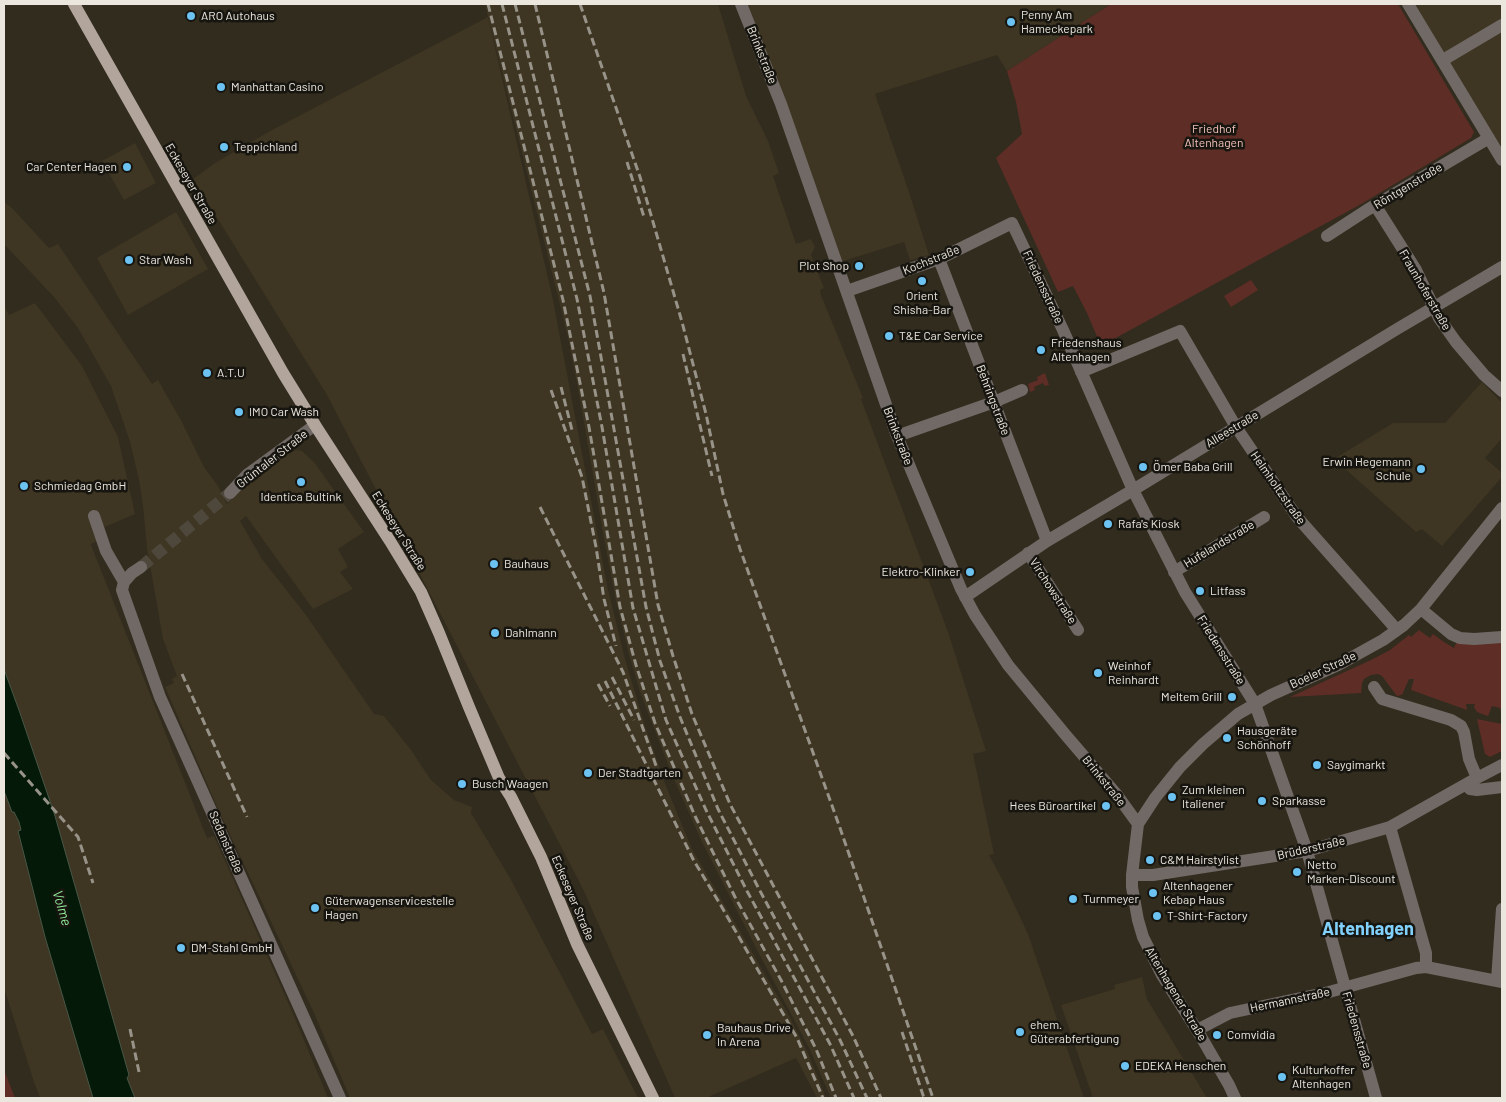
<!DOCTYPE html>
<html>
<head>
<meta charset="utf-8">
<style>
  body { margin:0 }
  #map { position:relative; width:1506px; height:1102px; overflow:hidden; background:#322c1f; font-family:Barlow,sans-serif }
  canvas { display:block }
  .frame { position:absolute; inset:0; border:5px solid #ebe7df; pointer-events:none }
</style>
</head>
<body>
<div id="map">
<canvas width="1506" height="1102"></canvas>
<div class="frame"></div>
</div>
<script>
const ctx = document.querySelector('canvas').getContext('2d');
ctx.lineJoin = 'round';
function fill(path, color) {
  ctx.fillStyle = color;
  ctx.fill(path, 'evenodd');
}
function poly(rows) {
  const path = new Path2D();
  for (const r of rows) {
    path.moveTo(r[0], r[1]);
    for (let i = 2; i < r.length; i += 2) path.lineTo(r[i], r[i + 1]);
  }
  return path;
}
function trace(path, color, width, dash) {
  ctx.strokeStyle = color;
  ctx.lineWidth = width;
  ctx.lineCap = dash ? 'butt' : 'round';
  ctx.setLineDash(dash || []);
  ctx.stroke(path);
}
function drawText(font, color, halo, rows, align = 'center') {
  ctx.font = font + ' Barlow,sans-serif';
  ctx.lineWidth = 5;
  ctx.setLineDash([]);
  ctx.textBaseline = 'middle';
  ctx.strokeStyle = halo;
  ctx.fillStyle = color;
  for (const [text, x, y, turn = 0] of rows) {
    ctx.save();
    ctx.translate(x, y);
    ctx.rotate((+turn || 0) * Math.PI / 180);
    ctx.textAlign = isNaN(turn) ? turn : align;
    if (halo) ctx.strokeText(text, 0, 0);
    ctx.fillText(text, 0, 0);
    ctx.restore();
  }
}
fill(poly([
  [485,4,718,4,746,96,768,141,779,173,773,176,796,244,811,239,815,247,811,255,824,288,820,290,821,295,863,398,861,399,948,632,986,751,973,754,994,854,989,855,1003,881,1028,934,1084,1098,831,1098,810,1050,757,950,701,840,673,777,641,695,630,658,616,601,603,533,580,399,568,337],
  [742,4,1111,4,1007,71,997,55,875,94,909,192,929,255,910,260,904,242,837,263],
  [1408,4,1502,4,1502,148],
  [488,17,553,300,607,585,625,659,645,726,666,786,692,849,788,1014,808,1053,826,1098,817,1098,796,1058,706,1098,675,1098,583,889,327,395,193,179,215,163,272,130],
  [135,143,156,183,124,200,102,161],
  [4,202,12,208,49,248,58,244,152,384,158,380,182,422,204,467,218,486,227,504,250,482,290,453,297,450,302,451,314,462,364,532,338,549,348,567,340,572,353,589,313,609,246,516,240,521,262,559,306,615,374,714,384,716,411,750,431,780,454,800,472,807,471,813,510,878,592,1034,603,1029,638,1098,350,1098,314,1013,218,809,165,687,174,683,172,679,177,676,163,639,147,548,143,506,139,480,130,442,111,386,78,328,54,297,4,244],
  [176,212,208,269,128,315,97,258],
  [35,303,82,366,118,437,135,514,93,532,97,541,91,544,93,550,207,838,214,836,291,1009,328,1098,135,1098,127,1078,129,1075,55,816,20,713,4,669,4,305,9,315],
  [1482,382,1502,403,1502,438,1485,458,1502,473,1502,477,1442,546,1422,529,1416,532,1334,459,1393,423,1445,423],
  [4,789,19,822,21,830,18,832,45,937,93,1098,40,1098,33,1079,4,988],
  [1142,977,1147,999,1207,1098,1093,1098,1061,1005,1115,989,1114,985]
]), '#3e3522');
fill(poly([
  [1111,4,1398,4,1474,132,1471,138,1363,203,1101,346,1087,313,1073,286,1058,292,996,158,1022,134,1016,102,1007,71],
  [1251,280,1258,290,1231,307,1224,296],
  [1045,373,1049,385,1045,386,1043,383,1034,387,1035,390,1030,392,1028,384,1038,380,1037,377],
  [1419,630,1430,638,1433,634,1444,642,1454,648,1457,641,1502,640,1502,715,1500,708,1492,706,1488,716,1477,712,1474,707,1475,704,1466,704,1467,710,1411,690,1414,679,1409,679,1402,695,1401,694,1401,695,1397,696,1382,676,1378,674,1371,675,1364,679,1362,683,1361,693,1290,697,1371,660,1390,650,1409,635,1411,637],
  [1477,719,1502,724,1502,751,1490,757,1485,754],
  [4,1070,15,1098,4,1098]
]), '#5e2d26');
const water = poly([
  [4,669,20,713,55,816,129,1075,127,1078,135,1098,93,1098,45,937,18,831,21,830,19,822,14,812,12,812,4,791,4,669]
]);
fill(water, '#041907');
trace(water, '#495748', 1);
trace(poly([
  [141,567,230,493]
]), '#4e483c', 12, [12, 6]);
trace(poly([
  [741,4,781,104,897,436,961,589,975,615,1008,665,1064,733,1117,795,1138,824],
  [1408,4,1502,160],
  [1443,60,1502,25],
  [1375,205,1416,270,1439,318,1456,342,1484,375,1502,391],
  [1327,236,1367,210,1489,138],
  [939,259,1047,541],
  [847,291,939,259,1012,223,1063,330,1133,490,1185,592,1255,704,1307,851,1376,1098],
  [1081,372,1180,331,1236,427,1297,517,1397,630],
  [897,436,994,402,1022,390],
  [230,493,248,474,315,425],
  [94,516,106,551,124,582],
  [1028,553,1078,630],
  [141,567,132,573,124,582,122,590,160,697,340,1098],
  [1174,572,1264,517],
  [965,597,1047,541,1133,490,1397,329,1502,267],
  [1421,609,1451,634,1460,638,1474,639,1502,637],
  [1374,687,1382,699,1451,720,1461,726,1464,732,1469,759,1477,778],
  [1466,785,1470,789,1477,790,1502,787],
  [1390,827,1426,953,1426,967],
  [1132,875,1153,875,1307,851,1390,827,1477,778,1502,765],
  [1497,980,1502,909],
  [1197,1030,1230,1013,1329,992,1416,968,1426,967,1502,982],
  [1235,1098,1229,1085,1200,1035,1162,975,1143,937,1138,920,1132,887,1132,875,1138,824,1155,798,1180,767,1203,744,1238,714,1271,695,1338,665,1383,640,1404,625,1421,609,1502,508]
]), '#706965', 12);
trace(poly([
  [74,4,283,373,315,425,390,541,421,592,439,633,469,707,499,778,511,797,541,857,577,944,653,1098]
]), '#b2a59c', 12);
trace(poly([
  [488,4,563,300,589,427,620,607,636,665,655,723,695,816,735,897,781,980,816,1049,836,1098],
  [502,4,577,299,602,427,633,608,666,720,706,810,747,891,830,1044,854,1098],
  [515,4,590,296,646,607,660,661,680,717,718,809,759,889,840,1040,867,1098],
  [535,4,604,293,658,605,673,656,692,714,730,804,853,1036,881,1098],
  [580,4,640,177,682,322,706,414,723,494,740,549,840,828,933,1098],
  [627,162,644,217],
  [683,354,712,476],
  [561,387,572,430],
  [551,390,582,477,596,547,604,599,616,646],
  [540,507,623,672,659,774],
  [182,674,247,817],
  [612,677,634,720],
  [605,681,694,861,720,904,797,1038,823,1098],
  [598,684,610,706],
  [4,753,78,837,93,883],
  [130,1029,139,1072],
  [902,1032,924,1098]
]), '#989388', 3, [8, 4]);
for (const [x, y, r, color] of [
  [191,16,5,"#6cc3f2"],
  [1011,22,5,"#6cc3f2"],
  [221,87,5,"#6cc3f2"],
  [224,147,5,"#6cc3f2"],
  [127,167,5,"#6cc3f2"],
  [129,260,5,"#6cc3f2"],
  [859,266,5,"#6cc3f2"],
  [922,281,5,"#6cc3f2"],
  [889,336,5,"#6cc3f2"],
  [1041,350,5,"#6cc3f2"],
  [207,373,5,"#6cc3f2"],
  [239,412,5,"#6cc3f2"],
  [1143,467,5,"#6cc3f2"],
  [1421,469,5,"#6cc3f2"],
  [301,482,5,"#6cc3f2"],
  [24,486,5,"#6cc3f2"],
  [1108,524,5,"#6cc3f2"],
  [494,564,5,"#6cc3f2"],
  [970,572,5,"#6cc3f2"],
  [1200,591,5,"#6cc3f2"],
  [495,633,5,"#6cc3f2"],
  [1098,673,5,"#6cc3f2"],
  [1232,697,5,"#6cc3f2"],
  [1227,738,5,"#6cc3f2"],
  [1317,765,5,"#6cc3f2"],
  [588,773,5,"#6cc3f2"],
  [462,784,5,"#6cc3f2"],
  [1172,797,5,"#6cc3f2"],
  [1262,801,5,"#6cc3f2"],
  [1106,806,5,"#6cc3f2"],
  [1150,860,5,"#6cc3f2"],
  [1297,872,5,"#6cc3f2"],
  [1153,893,5,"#6cc3f2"],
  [1073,899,5,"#6cc3f2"],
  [315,908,5,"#6cc3f2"],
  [1157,916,5,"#6cc3f2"],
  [181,948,5,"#6cc3f2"],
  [1020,1032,5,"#6cc3f2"],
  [707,1035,5,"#6cc3f2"],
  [1217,1035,5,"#6cc3f2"],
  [1125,1066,5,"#6cc3f2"],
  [1282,1077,5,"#6cc3f2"]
]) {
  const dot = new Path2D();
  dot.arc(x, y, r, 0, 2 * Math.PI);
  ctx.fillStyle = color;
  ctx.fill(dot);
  trace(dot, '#17150f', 2);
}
drawText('12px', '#ebe7df', '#17150f', [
  ["Penny Am",1021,15],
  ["Hameckepark",1021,29],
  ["ARO Autohaus",201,16],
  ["Manhattan Casino",231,87],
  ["Teppichland",234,147],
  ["Car Center Hagen",117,167,"right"],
  ["Star Wash",139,260],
  ["Plot Shop",849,266,"right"],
  ["Orient",922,296,"center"],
  ["Shisha-Bar",922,310,"center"],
  ["T&E Car Service",899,336],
  ["Friedenshaus",1051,343],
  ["Altenhagen",1051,357],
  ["A.T.U",217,373],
  ["IMO Car Wash",249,412],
  ["Erwin Hegemann",1411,462,"right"],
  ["Schule",1411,476,"right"],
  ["Ömer Baba Grill",1153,467],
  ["Schmiedag GmbH",34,486],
  ["Identica Bultink",301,497,"center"],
  ["Rafa's Kiosk",1118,524],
  ["Bauhaus",504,564],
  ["Elektro-Klinker",960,572,"right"],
  ["Litfass",1210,591],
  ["Dahlmann",505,633],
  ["Weinhof",1108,666],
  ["Reinhardt",1108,680],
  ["Meltem Grill",1222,697,"right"],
  ["Hausgeräte",1237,731],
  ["Schönhoff",1237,745],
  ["Saygimarkt",1327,765],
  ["Der Stadtgarten",598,773],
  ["Busch Waagen",472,784],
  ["Zum kleinen",1182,790],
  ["Italiener",1182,804],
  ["Sparkasse",1272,801],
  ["Hees Büroartikel",1096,806,"right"],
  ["C&M Hairstylist",1160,860],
  ["Netto",1307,865],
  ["Marken-Discount",1307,879],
  ["Altenhagener",1163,886],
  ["Kebap Haus",1163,900],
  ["Turnmeyer",1083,899],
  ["Güterwagenservicestelle",325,901],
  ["Hagen",325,915],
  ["T-Shirt-Factory",1167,916],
  ["DM-Stahl GmbH",191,948],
  ["ehem.",1030,1025],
  ["Güterabfertigung",1030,1039],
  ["Bauhaus Drive",717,1028],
  ["In Arena",717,1042],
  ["Comvidia",1227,1035],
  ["EDEKA Henschen",1135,1066],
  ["Kulturkoffer",1292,1070],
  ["Altenhagen",1292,1084]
], 'left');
drawText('12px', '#ebe7df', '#17150f', [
  ["Brinkstraße",762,55,68],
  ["Eckeseyer Straße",191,184,60],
  ["Röntgenstraße",1408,186,-31],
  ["Kochstraße",931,260,-22],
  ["Friedensstraße",1043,287,65],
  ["Fraunhoferstraße",1425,290,60],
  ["Behringstraße",993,400,69],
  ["Alleestraße",1232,429,-31],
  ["Brinkstraße",898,436,69],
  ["Grüntaler Straße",272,459,-38],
  ["Helmholtzstraße",1278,488,55],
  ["Eckeseyer Straße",399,531,58],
  ["Hufelandstraße",1219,544,-31],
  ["Virchowstraße",1053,591,57],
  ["Friedensstraße",1221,650,58],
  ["Boeler Straße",1323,670,-25],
  ["Brinkstraße",1104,781,51],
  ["Sedanstraße",226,842,66],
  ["Brüderstraße",1311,848,-13],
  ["Eckeseyer Straße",573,898,67],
  ["Altenhagener Straße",1176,994,59],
  ["Hermannstraße",1290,1000,-12],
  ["Friedensstraße",1357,1030,74]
]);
drawText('12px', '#f3c3bb', '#17150f', [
  ["Friedhof",1214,129],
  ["Altenhagen",1214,143]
]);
drawText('italic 14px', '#91ec9a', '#17150f', [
  ["Volme",62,908,74]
]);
drawText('bold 18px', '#82d1fd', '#17150f', [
  ["Altenhagen",1368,929]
]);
</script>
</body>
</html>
